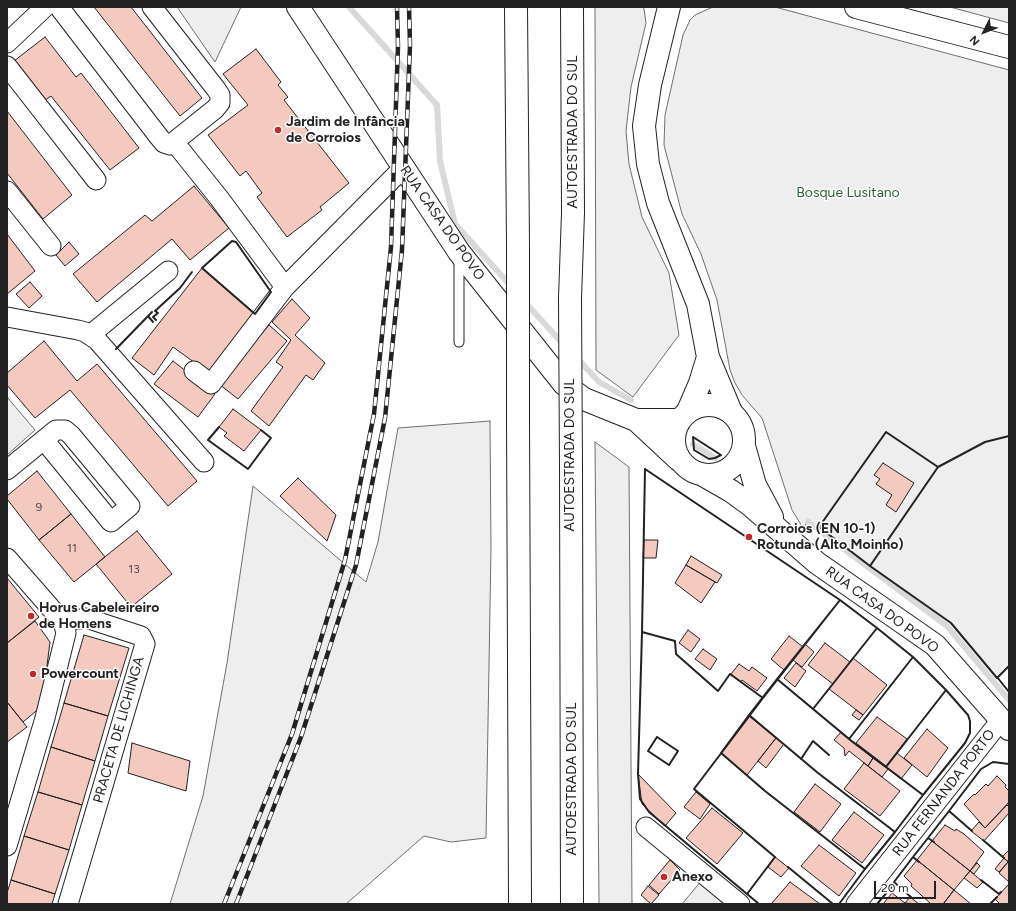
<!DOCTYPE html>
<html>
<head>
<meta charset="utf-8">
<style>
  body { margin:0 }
  #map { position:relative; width:1016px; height:911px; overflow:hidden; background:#fff; font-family:Figtree,sans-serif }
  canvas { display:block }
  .frame { position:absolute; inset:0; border:8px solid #222; pointer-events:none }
  .north { position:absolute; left:964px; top:12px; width:40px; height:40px; -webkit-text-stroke:3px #fff; paint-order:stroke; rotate:228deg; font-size:11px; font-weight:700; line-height:16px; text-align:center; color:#222 }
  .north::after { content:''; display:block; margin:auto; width:14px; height:18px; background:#222; clip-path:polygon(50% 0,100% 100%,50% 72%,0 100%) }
  .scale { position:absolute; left:874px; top:881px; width:62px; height:18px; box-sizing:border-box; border:2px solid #222; border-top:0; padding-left:5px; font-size:12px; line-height:14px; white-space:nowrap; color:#222; -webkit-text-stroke:3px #fff; paint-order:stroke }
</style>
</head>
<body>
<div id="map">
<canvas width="1016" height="911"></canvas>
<div class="frame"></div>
<div class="north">N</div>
<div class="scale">20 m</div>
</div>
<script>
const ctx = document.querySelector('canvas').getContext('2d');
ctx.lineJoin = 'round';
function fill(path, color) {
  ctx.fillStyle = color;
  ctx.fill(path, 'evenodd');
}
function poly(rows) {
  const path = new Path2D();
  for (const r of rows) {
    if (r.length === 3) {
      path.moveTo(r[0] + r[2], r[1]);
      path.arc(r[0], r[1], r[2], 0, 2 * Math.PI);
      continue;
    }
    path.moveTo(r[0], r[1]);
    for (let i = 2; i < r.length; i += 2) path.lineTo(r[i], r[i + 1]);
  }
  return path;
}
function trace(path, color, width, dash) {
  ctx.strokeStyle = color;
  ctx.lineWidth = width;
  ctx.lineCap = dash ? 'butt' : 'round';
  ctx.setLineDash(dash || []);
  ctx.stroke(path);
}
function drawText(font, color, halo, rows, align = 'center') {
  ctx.font = font + ' Figtree,sans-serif';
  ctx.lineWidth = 3;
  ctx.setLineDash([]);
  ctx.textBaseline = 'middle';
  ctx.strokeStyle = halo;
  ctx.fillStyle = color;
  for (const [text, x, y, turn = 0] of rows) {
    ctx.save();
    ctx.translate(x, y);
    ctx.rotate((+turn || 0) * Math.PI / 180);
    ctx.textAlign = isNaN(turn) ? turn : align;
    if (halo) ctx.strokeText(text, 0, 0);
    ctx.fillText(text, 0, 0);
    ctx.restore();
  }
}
const green = poly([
  [177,7,241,7,215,62,177,7],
  [595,7,643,7,644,9,646,23,631,87,626,131,629,164,642,217,669,273,679,335,633,397,596,370,595,7],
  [713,7,775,7,1009,70,1009,666,997,678,951,623,870,566,809,520,803,528,792,510,762,418,742,395,735,383,730,370,717,300,701,254,682,214,664,145,665,115,683,35,690,20,695,15,713,7],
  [950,7,1009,7,1009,23,950,7],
  [7,397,35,430,7,455,7,397],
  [490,421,491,549,486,838,451,842,424,836,346,904,170,904,203,796,227,663,253,486,366,582,378,542,398,428,490,421],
  [595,442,629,467,632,904,599,904,595,442],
  [702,880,725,898,721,904,682,904,702,880]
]);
fill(green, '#eee');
trace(green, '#6f6f6f', 1);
trace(poly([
  [349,7,437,105,440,161,455,224,512,287],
  [523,300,564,345],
  [576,357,599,382,631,400],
  [693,444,715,458],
  [808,522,947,626,1009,700]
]), '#d9d9d9', 6);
const building = poly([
  [94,7,131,7,202,98,180,116,94,7],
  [45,37,76,77,81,73,139,148,110,170,51,96,44,101,14,61,45,37],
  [256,49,281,82,278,85,288,97,284,100,349,183,320,207,322,210,287,237,257,197,262,193,246,171,240,176,208,135,248,105,223,74,256,49],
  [7,111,72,195,43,219,7,173,7,111],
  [194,186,229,228,190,260,172,239,97,302,73,274,145,215,152,221,194,186],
  [7,234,35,271,7,294,7,234],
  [69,242,79,254,65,266,56,255,69,242],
  [202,268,255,314,209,373,173,347,154,375,132,358,202,268],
  [30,282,42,296,29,308,16,294,30,282],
  [292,299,310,318,295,335,325,363,313,380,306,375,269,426,251,411,283,367,276,362,291,340,272,322,292,299],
  [269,325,287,341,238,399,219,384,269,325],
  [44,341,77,381,97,364,197,481,168,506,70,390,35,418,7,385,7,373,44,341],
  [173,361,215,394,198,417,154,384,173,361],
  [233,409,261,430,244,451,224,436,227,433,219,427,233,409],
  [883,463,914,483,896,512,886,505,892,495,876,484,880,479,874,475,883,463],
  [37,471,71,514,39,540,7,499,7,496,37,471],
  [298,478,336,515,327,541,280,496,298,478],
  [71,514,105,557,74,582,39,540,71,514],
  [137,531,172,574,131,607,96,564,137,531],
  [644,540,658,540,656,558,643,558,644,540],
  [691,556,722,575,717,583,686,565,691,556],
  [686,565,715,582,701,603,675,583,686,565],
  [7,578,39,617,7,643,7,578],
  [35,621,50,642,42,706,23,722,7,702,7,643,35,621],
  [688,630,700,639,691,652,679,643,688,630],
  [84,635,129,648,108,716,64,703,84,635],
  [789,636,803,647,784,670,771,659,789,636],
  [825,643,850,662,833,684,808,665,825,643],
  [805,644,814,652,802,667,793,660,805,644],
  [703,649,717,659,710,670,695,659,703,649],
  [853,658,887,685,863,715,829,689,853,658],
  [796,663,806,671,795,687,784,678,796,663],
  [739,664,749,671,752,667,767,678,757,691,742,680,741,682,731,674,739,664],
  [7,702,27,727,7,742,7,702],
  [64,703,108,716,95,761,51,747,64,703],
  [856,710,863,715,859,720,852,715,856,710],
  [749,716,776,738,747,775,721,753,749,716],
  [877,717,907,739,886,766,856,743,877,717],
  [927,729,948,748,927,777,904,758,927,729],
  [841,732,873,758,868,766,849,751,845,756,844,748,834,740,841,732],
  [776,738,784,744,766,768,758,761,776,738],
  [132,743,190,761,186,791,128,773,132,743],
  [51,747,95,761,82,805,38,792,51,747],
  [897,753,912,765,901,779,886,767,897,753],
  [873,758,888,769,882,777,868,766,873,758],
  [864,763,900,791,880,816,844,789,864,763],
  [638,774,676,813,665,826,642,804,638,774],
  [997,776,1006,785,1005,787,1009,791,1009,802,985,828,964,804,974,794,975,795,986,784,988,786,997,776],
  [815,784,841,804,820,832,794,812,815,784],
  [38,792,82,805,69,850,24,836,38,792],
  [696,792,710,804,700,819,684,807,696,792],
  [1007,805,1009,807,1009,813,984,841,971,831,979,822,985,828,1007,805],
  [712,808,743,833,717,864,686,838,712,808],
  [854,812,884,835,862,863,832,840,854,812],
  [945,825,955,831,956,829,964,834,984,852,970,871,932,841,945,825],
  [24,836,69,850,55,894,11,880,24,836],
  [932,841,970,871,954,890,917,860,932,841],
  [819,845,856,873,839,896,801,866,819,845],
  [1009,850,1009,862,1002,857,1009,850],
  [775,857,789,868,781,877,768,867,775,857],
  [1004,858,1008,862,999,872,995,869,1004,858],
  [670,860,680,870,659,894,649,885,670,860],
  [917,860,954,890,943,904,931,904,911,886,912,884,904,876,917,860],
  [1008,862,1009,862,1009,882,999,873,1008,862],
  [977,863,980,866,974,874,970,871,977,863],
  [970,871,983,882,977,888,964,878,970,871],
  [11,880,55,894,52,904,7,904,7,893,11,880],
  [790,882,820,904,774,904,772,903,790,882],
  [1009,884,1009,904,1000,904,995,899,1009,884],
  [648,886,659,895,651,904,641,895,648,886],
  [954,890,971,904,946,904,944,903,954,890],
  [892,893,905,903,906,904,883,904,892,893],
  [910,897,919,904,905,903,910,897]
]);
fill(building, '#f3c9c0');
trace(building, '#222', 1);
const service = poly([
  [459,257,459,342]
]);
const minor = poly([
  [59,7,159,137,164,143,170,145,215,109,220,103,220,95,216,89,152,7],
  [7,43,45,7],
  [7,66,96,180],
  [175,143,219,198,285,287],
  [7,191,51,246],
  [7,317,78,330,85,332,97,340,204,462],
  [90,335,168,271],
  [194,371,211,384,285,287,403,168],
  [7,470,46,438,56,430,65,430,71,435,130,506,111,522,44,440],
  [7,558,63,622,66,633,45,718,7,846],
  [63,622,86,618,141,636,145,644,68,904],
  [646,827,740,904],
  [856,904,1001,720]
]);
const tertiary = poly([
  [669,7,650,85,644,126,648,164,658,203,698,304,708,357,731,412],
  [856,7,1009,47],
  [688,411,700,383,708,357]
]);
const primary = poly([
  [298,7,459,252,564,384,584,399,636,420,680,420],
  [709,440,35],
  [636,420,679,460],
  [744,446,755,485,772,517],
  [703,475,731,491,749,504,817,563,935,645,1009,729]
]);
const motorway = poly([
  [516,7,518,245],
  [570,298,573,213,572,7],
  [518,418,520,904],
  [571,467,572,904]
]);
trace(service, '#222', 11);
trace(minor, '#222', 21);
trace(tertiary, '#222', 24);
trace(primary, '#222', 24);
trace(motorway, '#222', 24);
trace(service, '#fff', 9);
trace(minor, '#fff', 19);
trace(tertiary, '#fff', 22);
trace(primary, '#fff', 22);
trace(motorway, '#fff', 22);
const rail = poly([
  [224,904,292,734,345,560,374,414,391,247,398,46,397,7],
  [236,904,301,737,356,565,385,418,402,250,410,45,409,7]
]);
trace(rail, '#222', 4.5);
trace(rail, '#fff', 3, [9]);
const motorwayBridge = poly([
  [570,298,571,467],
  [518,418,518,245]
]);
trace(motorwayBridge, '#222', 24, []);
trace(motorwayBridge, '#fff', 22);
trace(poly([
  [232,241,236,242,271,292,255,314,202,268,232,241],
  [148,316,153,322],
  [156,320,153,317,158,313,155,311,180,288,192,272],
  [116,349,152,312],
  [219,427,208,440,248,469,271,438,261,430],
  [886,432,938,467,870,566,819,527,886,432],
  [1009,436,985,442,938,467,870,566,951,623,997,678,1009,666],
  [693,437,721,455,715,458,709,459,694,450,693,437],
  [645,469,840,600,763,698,730,674,718,691,676,654,675,641,642,632,645,469],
  [840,600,877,628,813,709,777,679,840,600],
  [877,628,913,657,849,739,813,709,877,628],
  [642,632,675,641,676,654,718,691,730,674,763,698,694,789,775,857,747,894,649,812,640,799,638,774,642,632],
  [913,657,946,690,886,767,849,739,913,657],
  [997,677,1009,692],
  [777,679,854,743,923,795,895,832,818,773,749,715,777,679],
  [946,690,968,715,970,721,970,733,965,743,923,795,886,767,946,690],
  [749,715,818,773,895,832,865,869,765,791,721,753,749,715],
  [657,737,678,751,669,765,648,751,657,737],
  [801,759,813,741,829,755],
  [950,812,949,811,981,769,993,762,1009,764],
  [983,840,1004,858],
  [934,842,928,838,949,811,972,831],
  [919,862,913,857,928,838],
  [788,867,833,904],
  [981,880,999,894,1001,892],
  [748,893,747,894,759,904],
  [912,898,894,882,913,857],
  [839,904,865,869],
  [877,904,895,883],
  [990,904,997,897]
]), '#222', 2);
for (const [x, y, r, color] of [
  [278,130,4,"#c62828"],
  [749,537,4,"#c62828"],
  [31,616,4,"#c62828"],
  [33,674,4,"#c62828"],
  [664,877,4,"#c62828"]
]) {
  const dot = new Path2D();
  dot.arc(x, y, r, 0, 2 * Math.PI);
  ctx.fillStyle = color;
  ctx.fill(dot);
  trace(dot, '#fff', 1.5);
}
drawText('12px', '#564c4a', null, [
  ["9",39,507],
  ["11",72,548],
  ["13",134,569]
]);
drawText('bold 14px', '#222', '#fff', [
  ["Jardim de Infância",286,122],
  ["de Corroios",286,138],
  ["Corroios (EN 10-1)",757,529],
  ["Rotunda (Alto Moinho)",757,545],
  ["Horus Cabeleireiro",39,608],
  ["de Homens",39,624],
  ["Powercount",41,674],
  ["Anexo",672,877]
], 'left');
drawText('14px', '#222', '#fff', [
  ["AUTOESTRADA DO SUL",573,132,-90],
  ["RUA CASA DO POVO",442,223,55],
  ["AUTOESTRADA DO SUL",570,455,-90],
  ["RUA CASA DO POVO",882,610,36],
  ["PRACETA DE LICHINGA",119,730,-74],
  ["AUTOESTRADA DO SUL",572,779,-90],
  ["RUA FERNANDA PORTO",944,793,-52]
]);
drawText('14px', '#2f5e38', '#fff', [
  ["Bosque Lusitano",848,193]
]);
</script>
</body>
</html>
